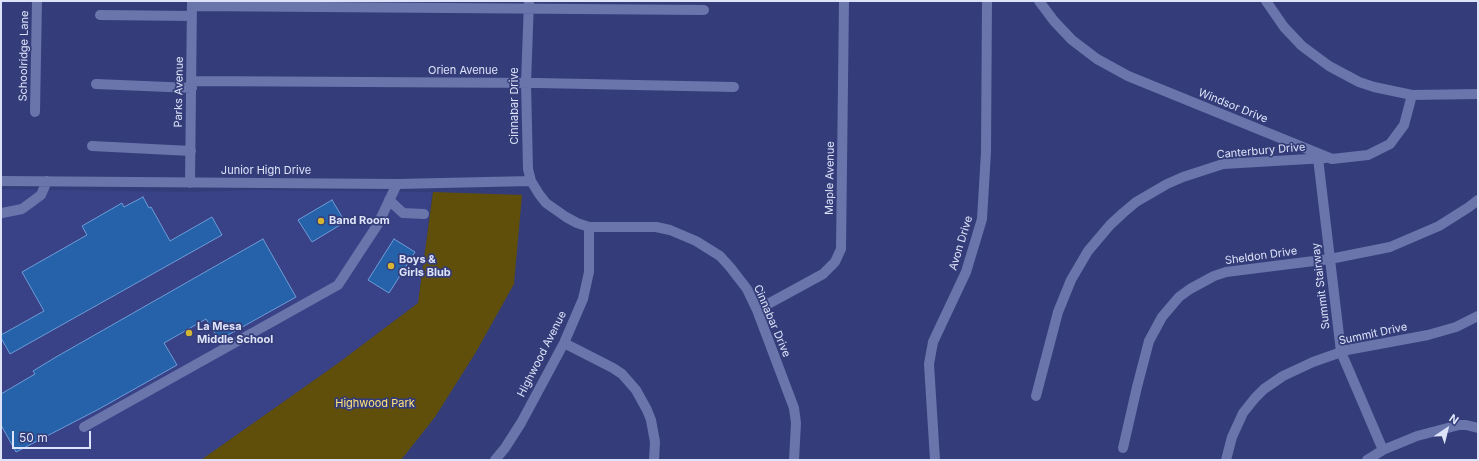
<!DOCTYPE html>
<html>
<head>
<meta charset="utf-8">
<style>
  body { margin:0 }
  #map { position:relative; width:1479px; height:461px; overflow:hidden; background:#343d79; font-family:Inter,sans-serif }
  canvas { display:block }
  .frame { position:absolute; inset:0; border:2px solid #dde3f9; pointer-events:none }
  .north { position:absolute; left:1427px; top:409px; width:40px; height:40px; -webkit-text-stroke:3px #343d79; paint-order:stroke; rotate:35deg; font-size:11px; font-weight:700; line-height:16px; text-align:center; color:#dde3f9 }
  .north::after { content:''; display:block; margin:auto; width:14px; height:18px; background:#dde3f9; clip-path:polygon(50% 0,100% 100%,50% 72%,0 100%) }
  .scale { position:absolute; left:12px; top:431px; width:79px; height:18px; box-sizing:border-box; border:2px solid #dde3f9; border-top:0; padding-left:5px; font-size:12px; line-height:14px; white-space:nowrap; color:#dde3f9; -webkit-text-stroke:3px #343d79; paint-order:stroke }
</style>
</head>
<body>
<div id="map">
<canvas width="1479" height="461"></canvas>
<div class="frame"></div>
<div class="north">N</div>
<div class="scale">50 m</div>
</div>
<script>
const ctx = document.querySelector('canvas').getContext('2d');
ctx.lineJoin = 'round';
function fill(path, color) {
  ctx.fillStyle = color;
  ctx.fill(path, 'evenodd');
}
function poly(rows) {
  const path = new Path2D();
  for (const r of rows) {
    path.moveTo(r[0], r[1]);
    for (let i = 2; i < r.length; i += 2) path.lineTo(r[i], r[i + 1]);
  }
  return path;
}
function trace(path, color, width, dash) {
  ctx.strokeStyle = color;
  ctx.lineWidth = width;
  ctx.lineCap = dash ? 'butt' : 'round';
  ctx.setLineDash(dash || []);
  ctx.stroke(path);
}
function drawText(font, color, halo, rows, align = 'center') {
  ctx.font = font + ' Inter,sans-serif';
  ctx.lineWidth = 3.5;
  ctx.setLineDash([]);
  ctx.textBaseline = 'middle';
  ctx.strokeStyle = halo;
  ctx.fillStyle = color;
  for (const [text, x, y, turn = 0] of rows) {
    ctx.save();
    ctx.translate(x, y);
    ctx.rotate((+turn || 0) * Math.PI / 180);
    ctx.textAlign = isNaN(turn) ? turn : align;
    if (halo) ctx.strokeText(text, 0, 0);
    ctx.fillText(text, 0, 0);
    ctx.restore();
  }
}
fill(poly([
  [1,189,187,192,256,190,432,192,418,303,337,364,201,460,1,460]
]), '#394286');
fill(poly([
  [433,192,522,195,514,284,476,352,435,417,401,460,201,460,337,364,418,303]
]), '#604f0a');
const building = poly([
  [143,197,149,208,151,207,170,241,212,217,222,235,10,354,1,338,1,335,44,311,22,272,87,235,82,226,122,203,124,207,143,197],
  [332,200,345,222,312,242,298,220,332,200],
  [263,239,296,297,219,340,206,319,164,343,177,365,99,409,16,452,1,425,1,394,35,374,33,371,56,357,263,239],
  [394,239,415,252,389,293,368,280,394,239]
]);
fill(building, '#2562a9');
trace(building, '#6d9cd8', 1);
trace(poly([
  [529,1,526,83,528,169,531,181,539,194,546,203,566,217,577,223,589,227,656,227,670,230,696,241,720,256,730,267,747,289,757,310,794,408,796,423,794,460],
  [1039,1,1054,21,1072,40,1097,59,1128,76,1332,159,1368,155,1390,144,1404,125,1412,95],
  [1266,1,1284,27,1302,46,1329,66,1359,82,1374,87,1412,95,1478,94],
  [192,6,704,10],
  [100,15,192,16],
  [191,81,538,83,734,87],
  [96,84,192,88],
  [35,112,37,1],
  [92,146,191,151],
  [1318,158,1341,352,1383,450],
  [1,181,397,184,531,181],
  [190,183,192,1],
  [389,200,403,213,424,214],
  [2,213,22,209,41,195,47,181],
  [757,310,823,274,835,262,841,249,844,1],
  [564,343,613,368,622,374,636,390,647,410,651,420,655,442,654,460],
  [1036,396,1058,312,1071,280,1088,251,1110,225,1123,213,1136,202,1167,184,1183,177,1223,164,1326,158],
  [84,427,338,285,378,224,397,184],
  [1123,448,1137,387,1149,341,1162,317,1179,297,1190,289,1214,276,1226,272,1330,259,1390,247,1439,226,1469,207,1478,200],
  [495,460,505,448,521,423,564,343,583,299,589,272,589,227],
  [935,460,929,364,933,342,966,272,982,219,986,152,987,1],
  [1226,460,1232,437,1243,413,1255,398,1264,389,1283,376,1313,362,1347,350,1428,335,1456,327,1478,316],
  [1367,460,1383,450,1417,436,1459,425,1466,425,1478,428]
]), '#6975ab', 10);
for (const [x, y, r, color] of [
  [321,221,4,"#d5b534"],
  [391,266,4,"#d5b534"],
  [189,333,4,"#d5b534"]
]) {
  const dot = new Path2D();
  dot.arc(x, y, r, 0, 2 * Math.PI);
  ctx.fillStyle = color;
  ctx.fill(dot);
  trace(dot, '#343d79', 1.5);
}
drawText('11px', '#dde3f9', '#343d79', [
  ["Schoolridge Lane",24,56,-89],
  ["Orien Avenue",463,71],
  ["Parks Avenue",179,92,-89],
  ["Cinnabar Drive",515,106,-90],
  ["Windsor Drive",1233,106,22],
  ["Canterbury Drive",1261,151,-5],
  ["Junior High Drive",266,171],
  ["Maple Avenue",830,178,-89],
  ["Avon Drive",961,243,-73],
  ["Sheldon Drive",1261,256,-8],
  ["Summit Stairway",1321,286,-97],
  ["Cinnabar Drive",772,321,67],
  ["Summit Drive",1373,334,-12],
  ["Highwood Avenue",542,354,-63]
]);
drawText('bold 11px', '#dde3f9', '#343d79', [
  ["Band Room",329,221],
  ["Boys &",399,260],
  ["Girls Blub",399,273],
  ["La Mesa",197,327],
  ["Middle School",197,340]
], 'left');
drawText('11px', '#fee27a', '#343d79', [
  ["Highwood Park",375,404]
]);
</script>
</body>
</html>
